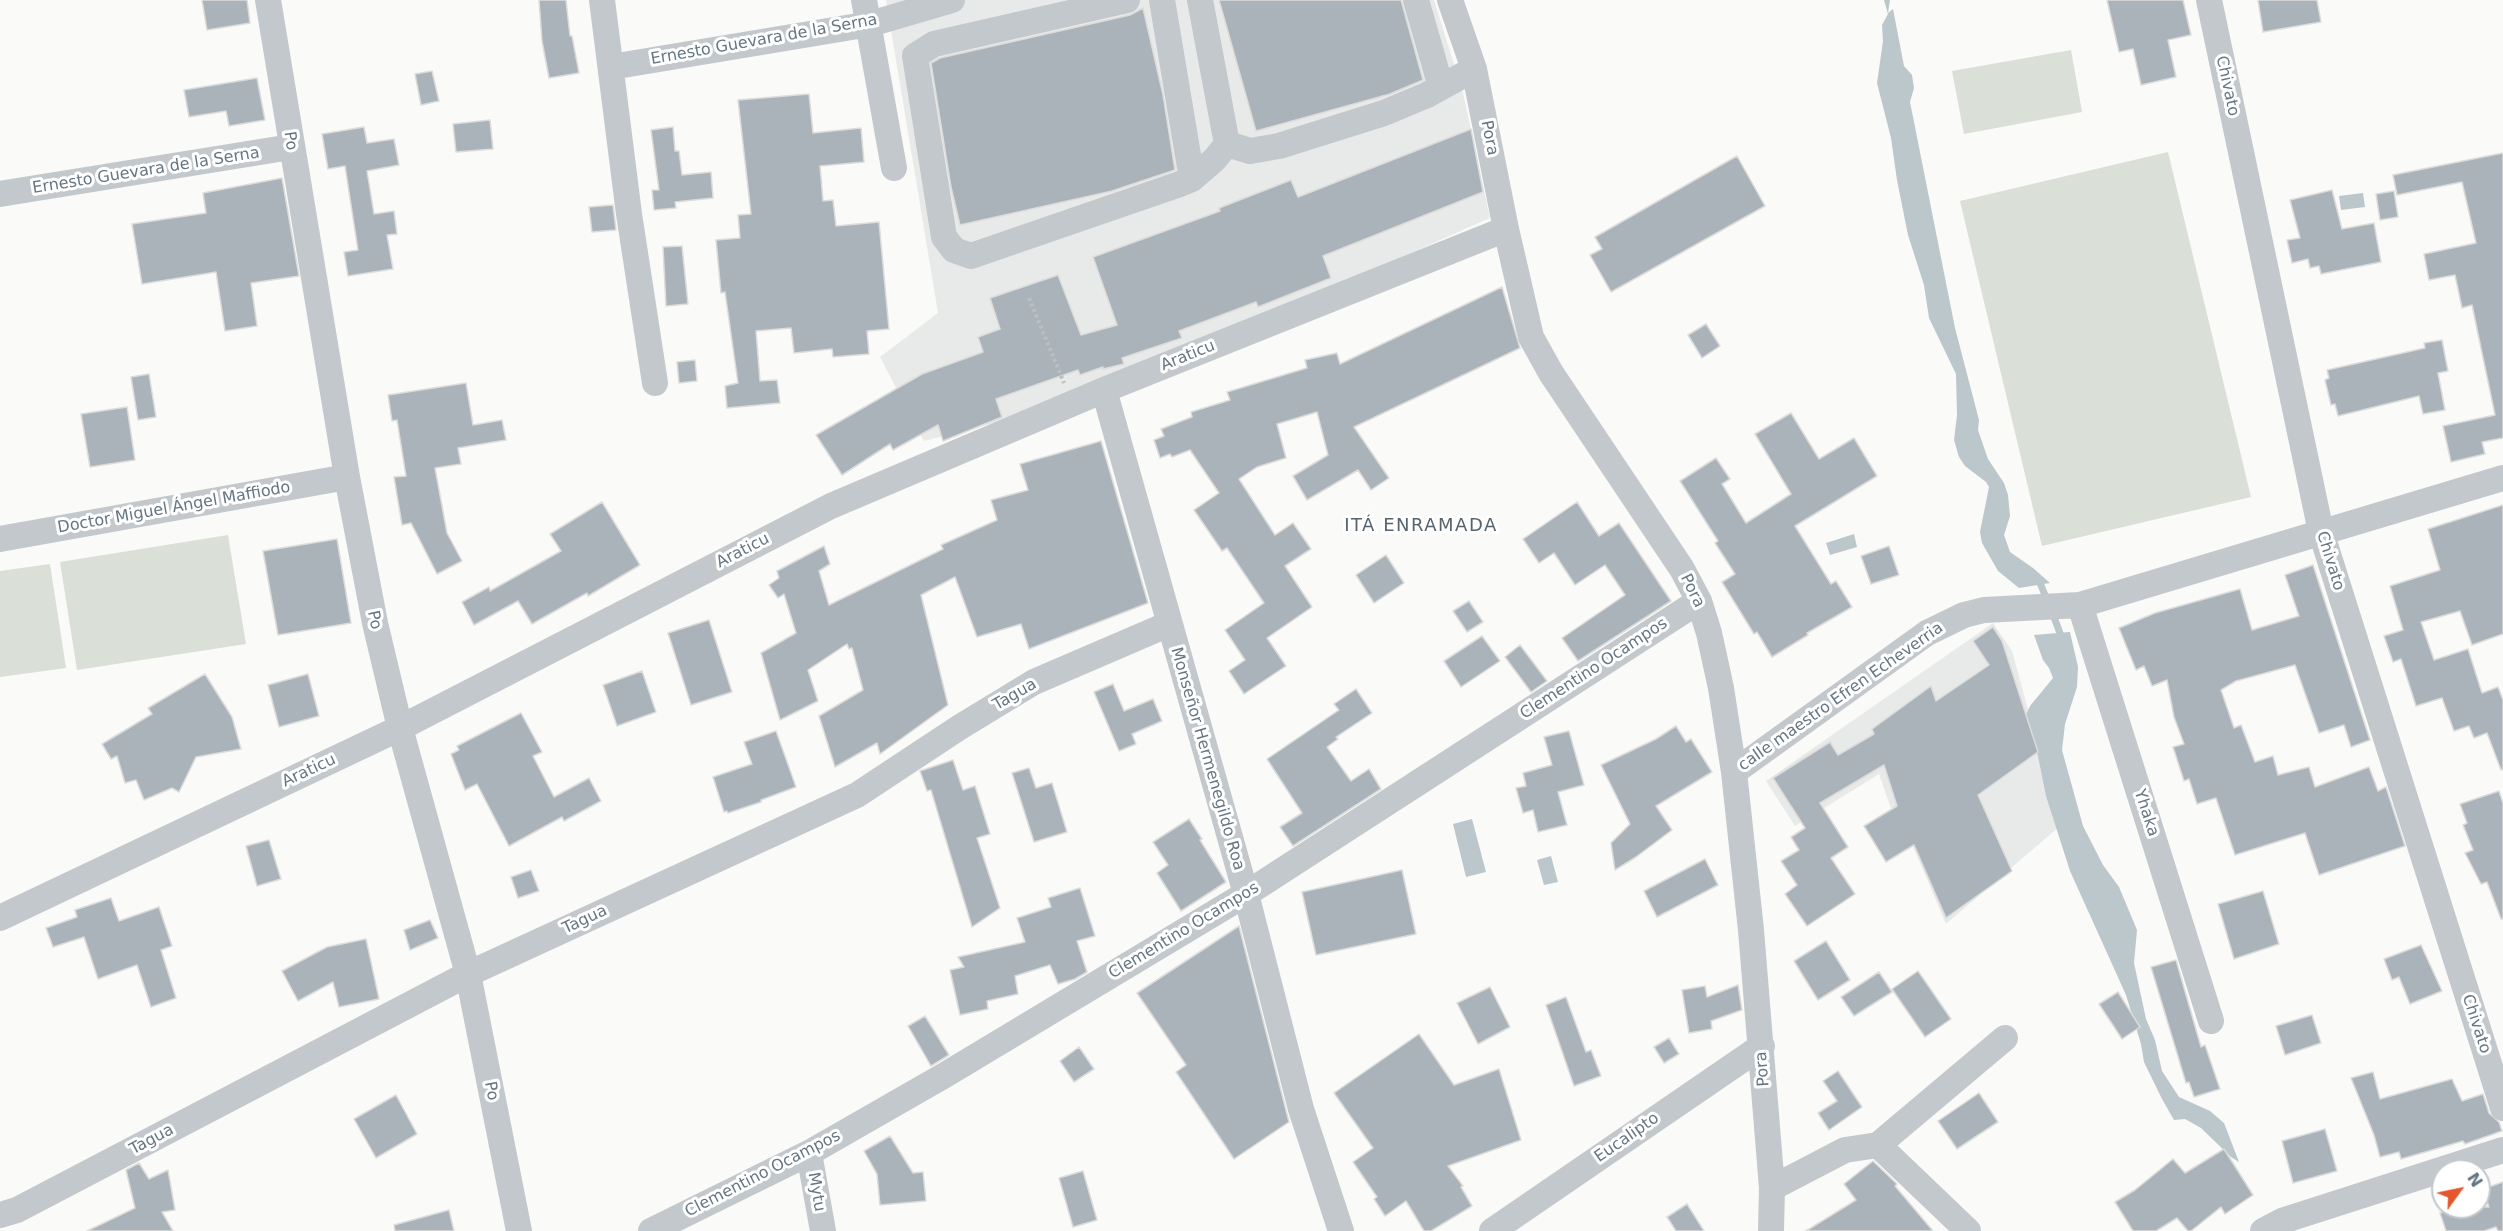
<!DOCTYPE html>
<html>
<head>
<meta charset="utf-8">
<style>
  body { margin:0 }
  #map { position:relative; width:2503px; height:1231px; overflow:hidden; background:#fafaf8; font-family:"DejaVu Sans",sans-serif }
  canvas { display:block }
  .north { position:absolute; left:2431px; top:1159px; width:60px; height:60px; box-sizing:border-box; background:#fff; border:2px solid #c1c8cd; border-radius:50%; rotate:57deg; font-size:16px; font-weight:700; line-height:24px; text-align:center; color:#657683 }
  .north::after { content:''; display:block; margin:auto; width:21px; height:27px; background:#e4572e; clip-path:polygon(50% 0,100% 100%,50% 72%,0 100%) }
</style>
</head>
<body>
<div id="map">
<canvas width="2503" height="1231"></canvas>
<div class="north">N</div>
</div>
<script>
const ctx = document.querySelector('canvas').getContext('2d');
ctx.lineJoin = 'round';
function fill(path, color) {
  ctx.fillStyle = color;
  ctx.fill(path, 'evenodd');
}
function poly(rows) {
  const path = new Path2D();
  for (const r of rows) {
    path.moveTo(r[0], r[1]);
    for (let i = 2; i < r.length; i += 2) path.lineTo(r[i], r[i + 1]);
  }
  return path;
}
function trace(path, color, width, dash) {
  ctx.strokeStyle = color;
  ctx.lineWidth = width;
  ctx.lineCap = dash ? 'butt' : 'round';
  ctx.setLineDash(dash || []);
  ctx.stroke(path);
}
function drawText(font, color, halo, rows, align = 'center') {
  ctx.font = font + ' "DejaVu Sans",sans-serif';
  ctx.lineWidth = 6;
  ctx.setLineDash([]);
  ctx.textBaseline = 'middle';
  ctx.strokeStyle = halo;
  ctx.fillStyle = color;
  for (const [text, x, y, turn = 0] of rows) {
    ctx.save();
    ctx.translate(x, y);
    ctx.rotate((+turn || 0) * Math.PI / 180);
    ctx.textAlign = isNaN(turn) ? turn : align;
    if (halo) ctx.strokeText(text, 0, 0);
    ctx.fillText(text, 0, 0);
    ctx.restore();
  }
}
fill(poly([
  [886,0,1434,0,1463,93,1490,218,1072,403,924,441,880,357,938,313],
  [1993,623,2012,651,2060,826,1946,924,1913,846,1905,849,1879,774,1795,826,1766,781]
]), '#e8e9e9');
fill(poly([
  [2071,50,2082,112,1964,134,1952,71],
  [2168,152,2251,497,2042,546,1960,201],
  [228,535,246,644,77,670,60,562],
  [50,564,66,668,0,677,0,571]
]), '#dadfd7');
fill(poly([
  [1884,0,1890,0,1888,13,1893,9,1904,66,1912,75,1914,88,1910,102,1955,328,1979,420,1978,430,1988,459,2004,483,2008,495,2010,516,2004,535,2010,552,2033,568,2050,583,2019,588,1998,571,1982,543,1980,532,1989,487,1986,482,1965,466,1959,457,1954,440,1957,415,1956,374,1929,318,1924,285,1908,235,1897,180,1891,138,1877,83,1883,41,1882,25,1888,14],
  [2363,193,2365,207,2341,210,2339,196],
  [1854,534,1857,547,1830,555,1826,543],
  [2070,632,2078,667,2077,687,2065,724,2062,750,2083,826,2103,865,2119,887,2137,930,2134,963,2146,1019,2155,1040,2162,1071,2179,1097,2210,1111,2224,1123,2239,1162,2231,1157,2201,1128,2185,1119,2174,1120,2162,1099,2144,1062,2141,1044,2126,995,2070,871,2046,796,2038,756,2024,719,2030,706,2053,678,2049,668,2043,660,2034,635],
  [1472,819,1486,872,1466,877,1453,824],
  [1551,856,1558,882,1544,885,1537,860]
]), '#bbc7cb');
trace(poly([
  [2035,578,2040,583,2048,602],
  [2052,612,2063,641]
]), '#bbc7cb', 7);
const building = poly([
  [202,0,247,0,250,23,207,30,202,0],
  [539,0,566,0,570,36,572,36,579,73,549,78,542,41,539,0],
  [1219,0,1401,0,1423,80,1390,94,1256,131,1219,0],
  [2107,0,2183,0,2191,35,2168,40,2176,77,2141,85,2133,49,2119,52,2107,0],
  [2258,0,2317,0,2321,22,2263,32,2258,0],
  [1143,8,1163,95,1175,170,1112,191,960,225,951,187,931,63,940,58,1130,15,1143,8],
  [432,71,439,101,421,105,415,74,432,71],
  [257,78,265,120,229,126,226,111,189,117,184,90,257,78],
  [809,94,813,133,861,128,864,162,820,166,823,201,833,200,836,226,879,222,889,329,867,331,869,354,833,357,832,349,794,353,791,328,756,331,760,381,777,380,780,403,727,408,725,386,738,383,725,292,721,293,716,240,740,238,738,215,751,214,738,100,809,94],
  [490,120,493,149,456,152,453,124,490,120],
  [364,127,367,143,394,139,399,165,367,171,374,214,394,211,397,234,387,235,393,269,348,276,344,252,358,250,345,166,328,169,322,134,364,127],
  [673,127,675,151,679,151,682,175,711,172,713,198,675,202,676,208,654,210,652,190,659,190,651,130,673,127],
  [1471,129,1483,192,1323,256,1331,278,1258,307,1256,302,1179,331,1182,338,1122,358,1124,364,1103,369,1103,367,1080,375,1078,370,996,399,1002,417,943,441,938,425,893,450,890,444,842,475,816,435,922,374,983,352,978,337,1000,329,990,298,1058,275,1081,335,1117,325,1093,257,1220,211,1219,208,1291,180,1298,197,1471,129],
  [2503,153,2503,438,2482,442,2485,454,2451,462,2443,426,2495,415,2472,305,2462,308,2455,275,2429,280,2424,254,2476,243,2462,182,2397,195,2393,175,2503,153],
  [1737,156,1765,206,1611,292,1590,255,1602,249,1595,237,1737,156],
  [282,178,299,276,251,283,257,326,225,331,216,272,142,284,132,224,206,213,203,193,282,178],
  [2332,190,2342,229,2374,223,2381,262,2321,274,2319,266,2310,268,2308,259,2292,263,2287,240,2300,238,2290,200,2332,190],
  [2394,191,2398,217,2380,220,2376,194,2394,191],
  [613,205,616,230,592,232,589,207,613,205],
  [682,246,688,304,666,306,663,247,682,246],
  [1502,287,1520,348,1354,427,1389,478,1371,490,1358,470,1307,500,1293,476,1328,455,1317,412,1277,424,1286,458,1257,467,1239,479,1275,535,1293,523,1311,549,1285,566,1312,607,1267,638,1286,666,1244,694,1229,671,1245,660,1225,630,1264,603,1227,548,1222,551,1194,510,1219,493,1190,450,1172,457,1170,454,1160,458,1154,440,1164,436,1161,429,1192,417,1191,412,1230,400,1227,392,1307,368,1305,360,1337,353,1340,364,1502,287],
  [1706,324,1720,346,1702,358,1688,335,1706,324],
  [2442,340,2448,371,2438,373,2445,410,2423,414,2419,396,2338,416,2335,404,2331,405,2325,380,2329,378,2327,370,2425,348,2424,343,2442,340],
  [695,360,697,381,679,383,677,362,695,360],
  [149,374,156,417,138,420,131,377,149,374],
  [466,383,473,425,502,420,506,440,458,448,461,464,435,468,447,533,462,561,437,574,411,523,402,525,394,477,406,476,397,420,392,421,388,395,466,383],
  [127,407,135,460,90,467,81,414,127,407],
  [1791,413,1819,459,1854,438,1877,476,1795,526,1831,584,1836,581,1852,607,1807,633,1808,635,1772,657,1757,632,1754,634,1722,582,1735,574,1715,543,1718,541,1680,481,1716,458,1730,479,1722,484,1746,523,1791,494,1755,434,1791,413],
  [1101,441,1148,603,1029,649,1021,624,977,637,955,577,921,595,948,705,880,754,877,743,835,767,819,716,863,690,852,648,849,649,847,644,808,670,818,701,780,720,761,653,796,633,784,594,778,598,769,585,779,578,777,571,824,546,830,564,819,571,829,605,943,549,941,545,997,520,991,500,1028,490,1020,464,1101,441],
  [602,502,640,565,588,596,587,593,532,624,518,601,474,625,462,602,489,587,490,591,561,551,550,534,602,502],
  [1577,502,1599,536,1619,523,1671,601,1578,661,1562,638,1625,595,1605,565,1575,585,1554,553,1539,563,1523,539,1577,502],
  [2503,505,2503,634,2472,645,2460,611,2421,622,2434,660,2468,649,2482,693,2498,687,2503,700,2503,769,2501,770,2487,733,2474,738,2469,726,2454,731,2442,698,2416,706,2401,659,2393,662,2384,636,2403,630,2390,586,2440,570,2428,529,2503,505],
  [337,539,351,623,278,635,263,551,337,539],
  [1889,546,1899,575,1871,584,1861,556,1889,546],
  [1386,555,1404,583,1374,603,1356,575,1386,555],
  [2313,565,2370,740,2351,747,2344,725,2319,733,2295,665,2236,681,2221,690,2234,728,2241,725,2255,762,2273,756,2278,775,2309,767,2315,787,2369,767,2378,791,2386,787,2405,846,2319,875,2305,833,2235,855,2216,798,2197,804,2189,779,2184,781,2173,747,2184,744,2174,717,2167,680,2152,686,2144,666,2136,670,2119,628,2155,613,2240,589,2252,630,2299,616,2285,575,2313,565],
  [1469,601,1483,622,1467,632,1453,611,1469,601],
  [709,620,732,692,691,705,668,633,709,620],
  [1993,627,2002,641,2038,752,1978,795,2012,871,1946,918,1914,845,1886,862,1864,826,1897,806,1884,765,1820,803,1848,847,1831,858,1855,894,1807,926,1785,894,1797,885,1781,861,1799,850,1791,837,1805,828,1773,778,1830,742,1838,755,1874,734,1872,729,1931,686,1936,701,1989,665,1973,641,1993,627],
  [1482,636,1500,661,1461,687,1444,661,1482,636],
  [1520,645,1547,681,1531,692,1505,657,1520,645],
  [642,671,656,712,617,726,603,685,642,671],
  [205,674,232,717,241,749,196,757,179,792,172,788,144,800,136,780,125,783,117,756,111,759,102,744,152,714,148,708,205,674],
  [308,674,319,716,279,727,268,685,308,674],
  [1113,684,1124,711,1153,699,1162,721,1132,734,1136,744,1119,751,1094,692,1113,684],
  [1356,689,1372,713,1336,737,1338,739,1327,747,1351,781,1369,769,1381,789,1293,846,1280,827,1302,813,1267,759,1339,710,1334,704,1356,689],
  [521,713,542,752,533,756,554,797,589,778,601,801,564,821,562,817,509,846,477,784,465,790,451,754,459,750,457,746,521,713],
  [1676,726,1686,742,1691,739,1712,772,1656,806,1672,830,1636,857,1615,870,1611,843,1630,824,1601,765,1656,739,1676,726],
  [776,731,796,787,761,800,761,802,728,813,727,811,724,812,713,777,752,764,744,742,776,731],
  [1569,731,1584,785,1558,792,1567,825,1538,832,1533,810,1523,813,1516,788,1526,786,1523,773,1552,765,1544,737,1569,731],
  [953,760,963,790,975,786,990,834,977,838,1000,908,972,927,931,790,927,791,920,771,953,760],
  [1029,768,1036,788,1052,783,1067,832,1034,842,1012,773,1029,768],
  [2499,791,2503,803,2503,919,2501,919,2487,882,2481,884,2465,853,2473,850,2463,825,2467,823,2460,804,2499,791],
  [1189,819,1202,839,1200,840,1226,882,1181,911,1157,873,1168,865,1153,842,1189,819],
  [269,840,281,879,257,886,246,846,269,840],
  [1705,859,1718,885,1657,917,1644,891,1705,859],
  [531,870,539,891,518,898,511,877,531,870],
  [1402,870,1416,934,1316,955,1302,892,1402,870],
  [1080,888,1095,936,1077,941,1087,972,1075,979,1058,984,1050,965,1015,976,1018,994,987,1001,988,1009,960,1015,950,970,964,967,958,957,1025,942,1017,918,1051,907,1048,898,1080,888],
  [2263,891,2279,944,2234,959,2218,904,2263,891],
  [111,898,119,921,159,907,172,946,161,950,176,998,151,1007,137,965,98,979,84,937,53,947,46,928,77,917,75,910,111,898],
  [430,920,438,938,410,950,404,930,430,920],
  [1239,926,1289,1122,1234,1159,1176,1072,1186,1065,1137,993,1239,926],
  [366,939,379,999,339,1007,333,982,298,1001,282,971,327,947,366,939],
  [1826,941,1850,980,1818,1000,1794,961,1826,941],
  [2421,945,2442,991,2410,1004,2399,977,2392,980,2384,959,2421,945],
  [2176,960,2201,1047,2205,1045,2220,1089,2194,1097,2189,1082,2186,1083,2151,967,2176,960],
  [1918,971,1951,1019,1925,1037,1892,989,1918,971],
  [1879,972,1892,992,1854,1016,1841,997,1879,972],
  [1738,985,1742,1010,1711,1021,1712,1029,1689,1033,1682,990,1705,986,1707,997,1738,985],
  [1490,987,1510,1027,1478,1044,1457,1003,1490,987],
  [2118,992,2140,1027,2122,1039,2099,1004,2118,992],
  [1566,997,1586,1052,1591,1050,1601,1076,1574,1086,1546,1005,1566,997],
  [2312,1015,2321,1043,2285,1055,2276,1026,2312,1015],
  [925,1016,949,1055,931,1066,908,1026,925,1016],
  [1419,1034,1454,1085,1499,1069,1521,1140,1448,1166,1463,1186,1461,1187,1472,1206,1431,1231,1424,1231,1406,1201,1385,1216,1374,1199,1377,1197,1353,1162,1373,1148,1334,1093,1419,1034],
  [1669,1038,1679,1054,1664,1063,1654,1047,1669,1038],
  [1079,1047,1094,1069,1074,1082,1060,1061,1079,1047],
  [1838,1071,1862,1107,1829,1130,1818,1113,1837,1101,1823,1081,1838,1071],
  [2373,1072,2380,1099,2452,1079,2462,1101,2483,1094,2489,1113,2499,1122,2502,1131,2465,1144,2463,1141,2401,1159,2399,1152,2380,1157,2374,1135,2351,1078,2373,1072],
  [1979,1093,1998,1122,1957,1149,1938,1121,1979,1093],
  [396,1095,417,1134,376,1158,354,1119,396,1095],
  [2325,1129,2337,1171,2293,1183,2282,1141,2325,1129],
  [890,1136,913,1173,923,1172,926,1201,880,1205,877,1174,864,1151,890,1136],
  [2224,1149,2253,1195,2225,1214,2221,1207,2191,1231,2188,1231,2177,1218,2156,1231,2133,1231,2115,1202,2135,1190,2173,1159,2185,1173,2224,1149],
  [1873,1161,1897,1184,1895,1186,1933,1231,1806,1231,1856,1200,1844,1184,1873,1161],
  [139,1163,149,1179,168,1170,175,1210,162,1212,173,1231,87,1231,135,1208,126,1170,139,1163],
  [1083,1171,1097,1220,1073,1227,1059,1178,1083,1171],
  [2503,1182,2503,1231,2498,1231,2496,1227,2484,1231,2446,1231,2440,1213,2457,1207,2489,1207,2483,1189,2503,1182],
  [1687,1204,1704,1231,1676,1231,1667,1217,1687,1204],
  [449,1210,454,1231,395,1231,394,1225,449,1210]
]);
fill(building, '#aab3b9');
trace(building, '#dcdcda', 1.5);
trace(poly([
  [1029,298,1064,383]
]), '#bbbfc2', 4, [3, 3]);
trace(poly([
  [268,0,347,477,375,623,400,728,468,974,519,1231],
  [602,0,629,214,655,383],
  [864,0,894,168],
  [1127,0,934,44,915,56,944,237,954,250,971,256,1180,184,1192,179,1215,159,1227,144,1250,151,1279,146,1384,113,1427,95,1474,69],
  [1162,0,1192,179],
  [1200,0,1227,144],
  [1416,0,1441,87],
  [1450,0,1474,69,1506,229,1531,337,1551,373,1682,569,1699,601,1709,633,1721,688,1734,772,1751,930,1772,1188,1771,1231],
  [2209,0,2321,532,2503,1108],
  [611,67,870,24,952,0],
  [0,194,291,147],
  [1104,390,1246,894,1301,1109,1341,1231],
  [0,539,347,477],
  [2080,605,2211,1021],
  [1734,772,1927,633,1964,615,1984,610,2080,605,2503,478],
  [0,918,400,728,831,506,1104,390,1506,229],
  [1878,1145,1968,1231],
  [809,1153,823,1231],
  [1772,1188,1845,1150,1878,1145,2005,1038],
  [0,1215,17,1210,468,974,857,795,960,727,1034,682,1169,624],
  [651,1231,809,1153,945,1075,1246,894,1699,601],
  [1492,1231,1762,1046],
  [2263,1231,2282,1221,2503,1150]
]), '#c3c8cc', 26);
drawText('16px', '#657683', '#fff', [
  ["Ernesto Guevara de la Serna",764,40,-10],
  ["Chivato",2227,86,78],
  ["Pora",1489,138,79],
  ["Po",290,141,81],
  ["Ernesto Guevara de la Serna",146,171,-9],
  ["Araticu",1188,356,-22],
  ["Doctor Miguel Ángel Maffiodo",174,508,-10],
  ["Araticu",743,551,-27],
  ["Chivato",2330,561,73],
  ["Pora",1692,591,64],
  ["Po",374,620,78],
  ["Clementino Ocampos",1594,669,-33],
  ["Tagua",1015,695,-30],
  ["calle maestro Efren Echeverria",1841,697,-35],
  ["Monseñor Hermenegildo Roa",1207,759,74],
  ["Araticu",309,771,-25],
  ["Yhaka",2146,813,72],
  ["Tagua",585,920,-25],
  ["Clementino Ocampos",1184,931,-31],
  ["Chivato",2476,1024,72],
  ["Pora",1763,1069,-94],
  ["Po",491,1091,79],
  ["Eucalipto",1627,1138,-35],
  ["Tagua",152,1140,-28],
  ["Clementino Ocampos",763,1174,-27],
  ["Mytu",816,1192,80]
]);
ctx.letterSpacing = '1.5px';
drawText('18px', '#57646e', '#fff', [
  ["ITÁ ENRAMADA",1421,526]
]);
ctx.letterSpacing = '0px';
</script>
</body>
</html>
